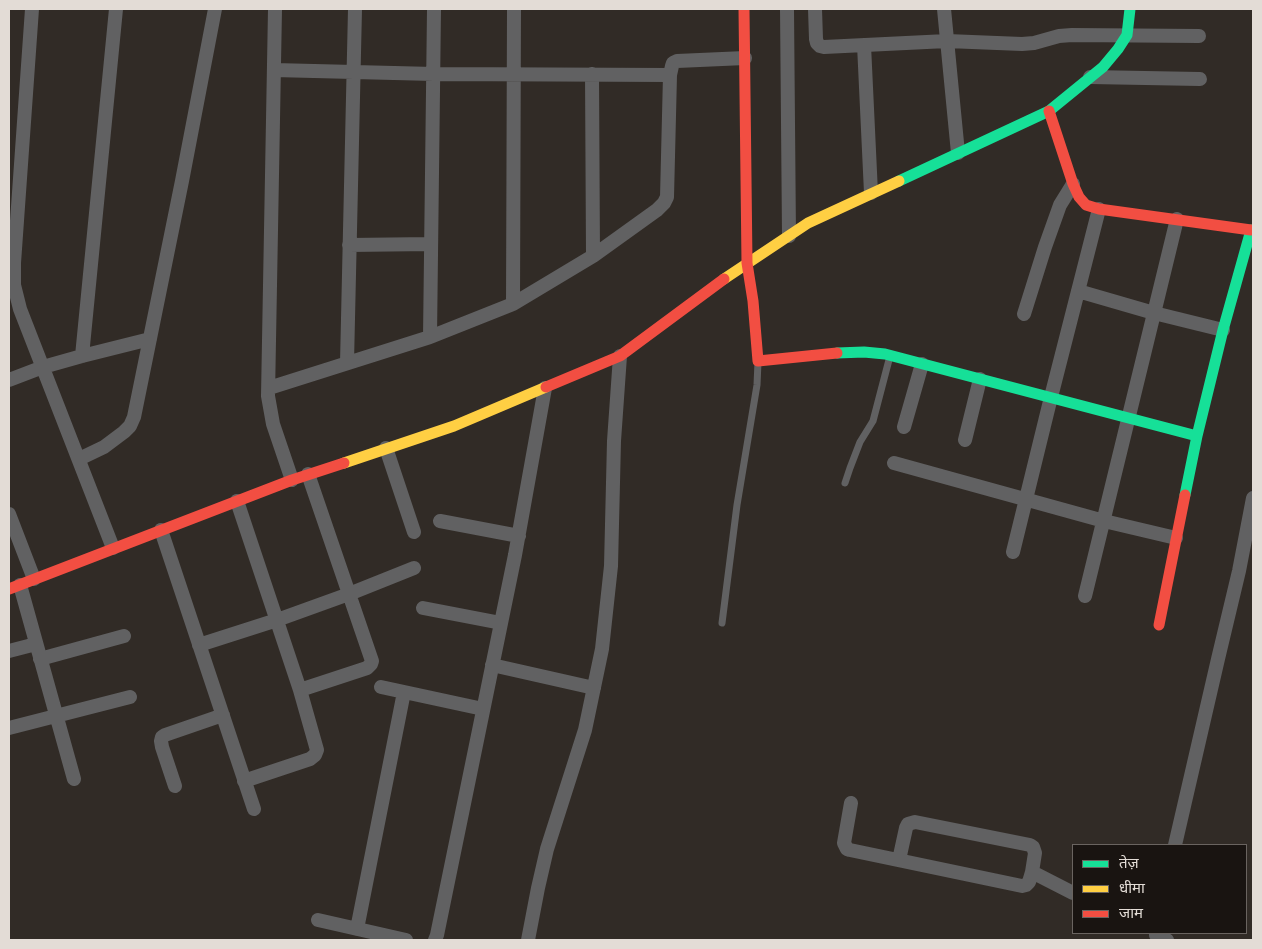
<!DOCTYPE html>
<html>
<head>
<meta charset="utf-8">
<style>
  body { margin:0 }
  #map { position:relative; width:1262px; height:949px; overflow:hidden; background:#312b26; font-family:Lora,"Noto Sans Devanagari",serif }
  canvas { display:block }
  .frame { position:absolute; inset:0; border:10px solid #e3dcd6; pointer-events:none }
  .legend { position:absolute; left:1072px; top:844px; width:175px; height:90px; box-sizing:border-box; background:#191411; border:1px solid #6a6460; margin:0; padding:6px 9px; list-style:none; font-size:15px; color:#e3dcd6 }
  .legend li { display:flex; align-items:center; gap:10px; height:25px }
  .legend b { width:25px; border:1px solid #6a6460 }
</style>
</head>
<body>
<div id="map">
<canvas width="1262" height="949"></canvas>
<div class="frame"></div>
<ul class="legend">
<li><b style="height:6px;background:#16e098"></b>तेज़</li>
<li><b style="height:6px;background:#ffcf43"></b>धीमा</li>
<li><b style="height:6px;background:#f24e42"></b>जाम</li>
</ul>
</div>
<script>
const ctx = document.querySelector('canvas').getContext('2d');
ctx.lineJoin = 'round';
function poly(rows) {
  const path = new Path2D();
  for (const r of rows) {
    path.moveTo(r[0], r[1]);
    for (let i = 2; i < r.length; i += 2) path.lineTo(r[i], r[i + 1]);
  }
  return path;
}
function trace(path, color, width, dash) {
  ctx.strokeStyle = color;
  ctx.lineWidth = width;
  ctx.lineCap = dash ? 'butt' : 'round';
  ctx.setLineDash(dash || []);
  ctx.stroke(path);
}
trace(poly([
  [845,483,850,468,860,442,873,421,890,356],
  [722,623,737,505,757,385,758,362]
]), '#616162', 7);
trace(poly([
  [32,9,14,263,14,285,20,309,113,548],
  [275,9,268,396,273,424,292,480],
  [787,9,789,236],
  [815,9,816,39,817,43,820,46,824,47,947,41,1022,44,1034,43,1059,36,1072,35,1199,36],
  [944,9,958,153],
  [864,45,871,193],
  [274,70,434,74,670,75,672,66,673,63,677,61,745,58],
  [592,74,593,256],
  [1090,77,1200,79],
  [349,245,431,244],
  [1078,291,1154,313,1223,330],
  [513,304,514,9],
  [1024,314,1045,247,1060,205,1073,184],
  [430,337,434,9],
  [82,356,116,9],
  [347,363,355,9],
  [9,380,43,367,82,356,150,339],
  [269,388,430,337,513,304,593,256,657,210,664,203,667,197,670,75],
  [904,427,922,364],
  [965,440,980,379],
  [386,448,414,532],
  [79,459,104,447,124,432,130,426,134,417,182,181,215,9],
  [894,463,1104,521,1176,538],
  [237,501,300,690,317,750,315,755,310,759,244,781],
  [9,514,34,579],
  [440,521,519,536],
  [161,530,254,809],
  [1013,552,1051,397,1099,209],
  [20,585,74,779],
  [1085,596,1177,219],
  [423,608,501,623],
  [199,645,277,620,349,594,414,568],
  [9,651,36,644],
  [40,659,124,636],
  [492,665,594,688],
  [381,687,483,709],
  [300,690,367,668,371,664,372,661,308,474],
  [9,728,130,697],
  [175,786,162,747,161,741,162,737,165,735,223,715],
  [851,803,844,843,847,849,850,850,1022,886,1026,885,1029,882,1032,872,1073,893],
  [1175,845,1218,659,1239,571,1253,498],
  [899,860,906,828,908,824,915,822,1030,845,1033,847,1035,853,1032,872],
  [318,920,406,940],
  [357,929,404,692],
  [1156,933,1156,935,1167,940],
  [435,940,437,935,515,555,545,388],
  [528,940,538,888,547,849,585,730,602,649,611,566,614,441,620,356]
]), '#616162', 14);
trace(poly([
  [899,181,1049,111,1103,67,1118,49,1127,35,1130,9],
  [837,353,864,352,885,354,1197,436],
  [1185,495,1197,436,1223,330,1251,230]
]), '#16e098', 11);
trace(poly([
  [724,279,808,223,899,181],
  [344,463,454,426,546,387]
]), '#ffcf43', 11);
trace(poly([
  [744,9,747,263,753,301,758,361,837,353],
  [1049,111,1073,184,1079,197,1086,205,1099,209,1251,230],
  [546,387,620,356,724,279],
  [9,589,292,480,344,463],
  [1159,625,1185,495]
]), '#f24e42', 11);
</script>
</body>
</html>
